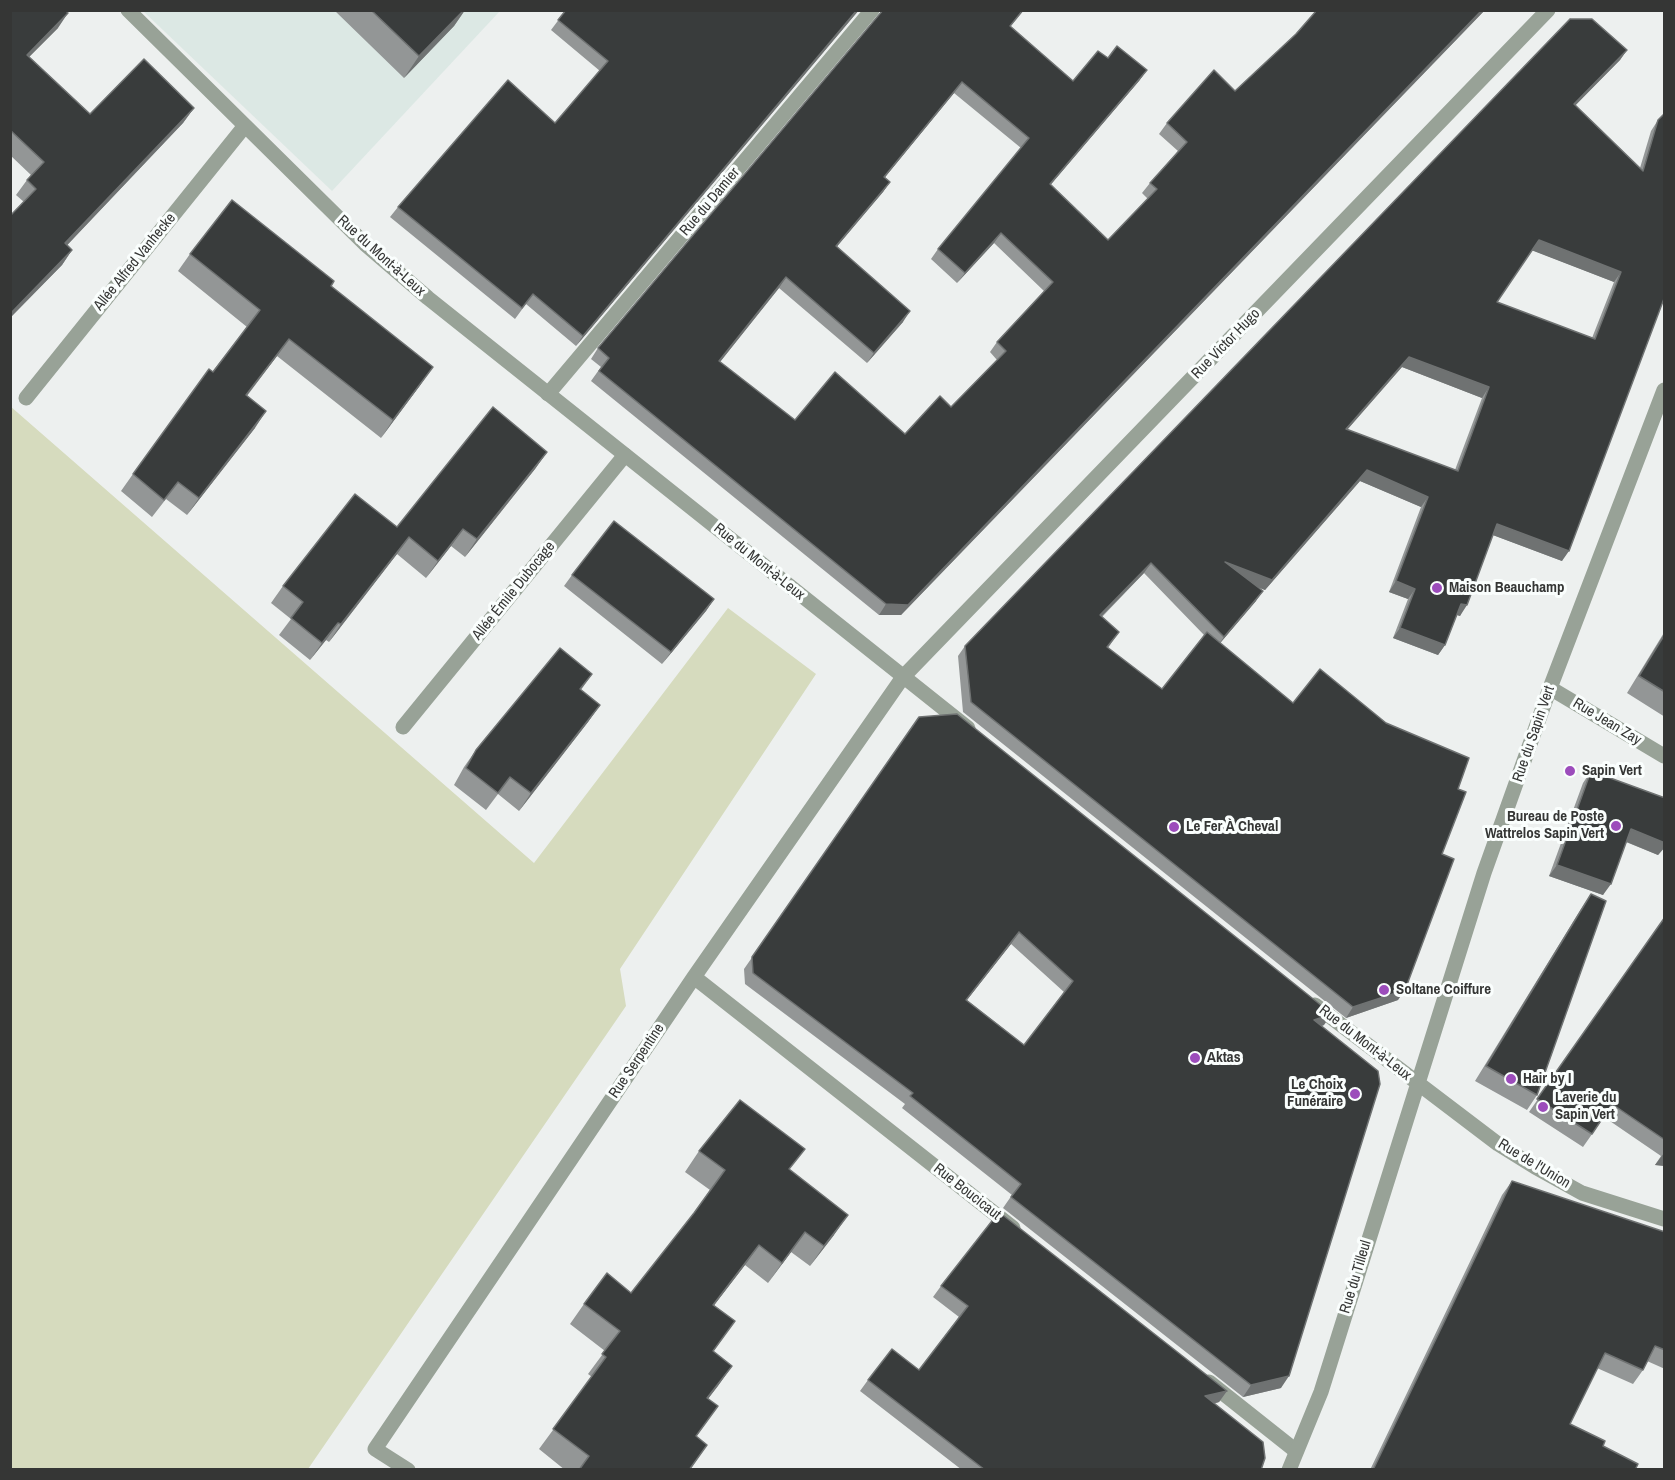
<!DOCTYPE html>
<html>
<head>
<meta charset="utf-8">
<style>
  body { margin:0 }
  #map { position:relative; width:1675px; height:1480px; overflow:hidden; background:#edf0ef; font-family:"Archivo Narrow",sans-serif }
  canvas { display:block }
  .frame { position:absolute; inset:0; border:12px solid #353635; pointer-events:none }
</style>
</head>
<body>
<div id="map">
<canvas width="1675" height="1480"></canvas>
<div class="frame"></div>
</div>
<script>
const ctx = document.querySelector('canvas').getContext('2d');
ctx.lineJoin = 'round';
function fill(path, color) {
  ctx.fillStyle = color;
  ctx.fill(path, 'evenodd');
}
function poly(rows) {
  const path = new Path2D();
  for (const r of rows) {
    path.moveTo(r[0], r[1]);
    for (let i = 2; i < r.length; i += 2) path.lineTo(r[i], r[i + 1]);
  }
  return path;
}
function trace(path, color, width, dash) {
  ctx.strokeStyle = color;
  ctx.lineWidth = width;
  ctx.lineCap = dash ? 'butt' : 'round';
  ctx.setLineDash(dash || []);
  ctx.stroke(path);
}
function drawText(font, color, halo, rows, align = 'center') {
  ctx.font = font + ' "Archivo Narrow",sans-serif';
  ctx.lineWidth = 6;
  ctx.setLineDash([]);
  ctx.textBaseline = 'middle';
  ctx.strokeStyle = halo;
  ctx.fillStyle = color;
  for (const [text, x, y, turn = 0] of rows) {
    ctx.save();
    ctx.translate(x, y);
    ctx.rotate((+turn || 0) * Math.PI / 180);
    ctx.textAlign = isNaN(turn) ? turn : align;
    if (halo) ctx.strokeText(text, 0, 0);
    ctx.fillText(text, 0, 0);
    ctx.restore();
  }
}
fill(poly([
  [143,11,500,11,332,191]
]), '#dce8e4');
fill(poly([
  [10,406,534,863,728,608,816,674,620,969,626,1006,308,1469,11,1469]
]), '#d6dbbe');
trace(poly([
  [548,394,872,10],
  [26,398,244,127],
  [1550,688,1664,756],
  [403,727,625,455],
  [694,977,1013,1228],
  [1209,1382,1296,1451],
  [408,1470,375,1449,694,977,903,677,1548,10]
]), '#98a297', 15);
trace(poly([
  [128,10,365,244,428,298,968,728],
  [1315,1005,1498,1144,1535,1167,1582,1193,1664,1219],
  [1289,1470,1321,1392,1484,873,1550,688,1664,390]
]), '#98a297', 15);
fill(poly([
  [10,10,58,28,29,57,90,114,194,108,183,123,67,245,72,250,62,265,10,318,10,216,24,202,16,195,27,180,31,175,10,155],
  [334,10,465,10,454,26,404,78],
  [566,10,859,10,576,346,526,304,515,319,390,217,398,207,555,123,600,71,551,30],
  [881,10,1024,10,1010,27,1073,81,1108,58,1147,70,1139,81,1050,185,1108,240,1148,199,1142,193,1150,183,1178,151,1159,134,1167,123,1235,91,1296,34,1317,10,1485,10,901,615,879,615,591,381,601,367,591,359,598,348,880,14],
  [954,93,1021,148,938,249,931,259,957,283,994,243,1044,291,997,342,990,352,997,360,951,407,905,434,795,420,720,362,779,288,867,363,903,322,837,246,883,192,890,182,885,177],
  [1627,50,1620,60,1575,105,1640,168,1651,131,1658,120,1562,561,1493,535,1460,616,1457,615,1445,645,1438,655,1393,638,1408,599,1389,592,1421,507,1360,481,1265,590,1258,587,1256,601,1220,643,1293,703,1458,789,1442,854,1398,1000,1346,1018,963,712,958,656,965,646],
  [1532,250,1614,282,1592,338,1497,302],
  [1402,367,1482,398,1455,470,1347,430],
  [1144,573,1204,635,1162,689,1108,648,1119,632,1102,617],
  [190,254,331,286,421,384,381,438,277,356,247,396,255,428,187,515,166,499,152,517,121,491,133,474,247,327,178,271],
  [547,452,535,469,465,557,451,546,426,578,397,554,329,642,326,640,310,660,279,635,291,619,271,603,283,586],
  [572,575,714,599,706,611,662,664,564,586],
  [1665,631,1665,717,1627,693],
  [592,674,581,690,600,705,588,722,519,811,498,794,486,810,454,785,464,767,476,750],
  [919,717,1324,1025,1322,1026,1281,1388,1243,1397,1003,1208,1012,1195,902,1108,905,1104,745,984,744,969],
  [1011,944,1064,992,1024,1045,967,1000],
  [1591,771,1665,798,1665,847,1658,855,1626,842,1603,895,1549,876,1583,783],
  [1591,894,1537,1095,1527,1110,1475,1081,1581,909],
  [1665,917,1665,1166,1655,1165,1661,1156,1604,1117,1583,1147,1529,1112],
  [699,1151,790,1170,834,1235,810,1266,791,1252,768,1283,745,1265,714,1305,735,1321,713,1352,732,1366,708,1399,718,1406,696,1437,707,1445,690,1470,565,1470,539,1449,592,1377,588,1374,605,1351,570,1324,584,1304,631,1293,694,1213,710,1190,685,1172],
  [1512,1181,1665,1232,1665,1369,1647,1361,1643,1370,1633,1384,1597,1368,1570,1424,1635,1470,1370,1470,1502,1195],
  [941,1286,1227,1391,1219,1402,1214,1404,1261,1470,962,1470,860,1391,868,1380,919,1370,959,1317,933,1297]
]), '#939696');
fill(poly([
  [464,10,465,10,454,26,404,78,419,56],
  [857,10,859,10,576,346,583,336],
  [1482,10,1485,10,901,615,879,615,886,604],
  [68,13,58,28,16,70,27,55],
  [1627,50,1620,60,1567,114,1574,104],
  [1147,70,1139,81,1042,195,1050,184],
  [962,82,954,93,877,187,884,177],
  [194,108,183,123,55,258,65,243],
  [890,182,883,192,829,256,836,246],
  [1001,233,994,243,957,283,965,273],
  [1539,240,1621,272,1614,282,1531,250],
  [72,250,62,265,10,318,10,314],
  [786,277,779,288,712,372,719,361],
  [910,311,903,322,867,363,874,353],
  [289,339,277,356,234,412,246,395],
  [1409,357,1489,387,1482,398,1402,367,1339,439,1346,429],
  [433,367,421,384,381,438,393,420],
  [266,411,255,428,187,515,199,498],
  [547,452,535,469,465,557,477,539],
  [1367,470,1428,497,1421,507,1360,481,1265,590,1218,572,1225,562],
  [1497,524,1569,551,1562,561,1490,534],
  [463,529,451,546,426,578,438,561],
  [409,537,397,554,329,642,341,624],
  [1151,563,1144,573,1093,625,1100,615],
  [1396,581,1415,589,1408,599,1389,592],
  [1263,591,1256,601,1216,648,1224,637],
  [714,599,706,611,662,664,671,652],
  [1461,604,1467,605,1460,616,1454,614],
  [338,623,326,640,310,660,322,643],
  [1400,628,1445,645,1438,655,1393,638],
  [600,705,588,722,519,811,531,793],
  [1631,829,1665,843,1665,847,1658,855,1622,840],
  [1557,865,1611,884,1603,895,1549,876],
  [1019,932,1011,944,958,1011,966,1000],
  [1405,990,1398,1000,1346,1018,1353,1007],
  [1332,1014,1324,1025,1306,1031,1314,1020],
  [1664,1153,1665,1166,1655,1165],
  [848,1215,834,1235,810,1266,824,1246],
  [805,1232,791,1252,768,1283,782,1263],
  [759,1245,745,1265,699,1325,713,1305],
  [732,1366,718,1386,693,1418,707,1398],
  [1289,1376,1281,1388,1243,1397,1251,1385],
  [1227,1391,1219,1402,1196,1408,1205,1396]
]), '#6f7272');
const building = poly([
  [10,10,65,10,68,13,27,55,90,114,144,59,194,108,65,243,72,250,10,314,10,216,36,189,27,180,44,162,10,130,10,10],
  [371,10,464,10,419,56,371,10],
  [566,10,857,10,583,336,533,294,522,308,398,207,508,80,555,123,608,61,558,20,566,10],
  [883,10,1023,10,1010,26,1073,81,1098,51,1108,58,1117,46,1147,70,1050,184,1108,240,1157,189,1150,183,1187,142,1167,123,1214,70,1235,91,1296,34,1317,10,1482,10,908,605,886,604,599,371,609,358,598,348,883,10],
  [962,82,1029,138,938,249,965,273,1001,233,1053,282,997,342,1006,351,951,407,940,396,905,434,835,372,795,420,719,361,786,277,874,353,910,311,836,246,890,182,884,177,962,82],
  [1570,19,1592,19,1627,50,1574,104,1643,171,1658,120,1665,113,1665,296,1569,551,1497,524,1467,605,1461,604,1445,645,1400,628,1415,589,1396,581,1428,497,1367,470,1272,580,1225,562,1263,591,1224,637,1151,563,1100,615,1119,632,1107,647,1162,689,1207,632,1293,703,1320,669,1386,723,1469,758,1458,789,1466,792,1442,854,1454,859,1405,990,1353,1007,971,702,965,646,1570,19],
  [1539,240,1621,272,1595,339,1497,302,1539,240],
  [1409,357,1489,387,1458,471,1346,429,1409,357],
  [232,200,334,281,331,286,433,367,393,420,289,339,246,395,266,411,199,498,178,482,164,500,133,474,209,369,213,372,260,310,190,254,232,200],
  [493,407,547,452,477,539,463,529,438,561,409,537,341,624,338,623,322,643,291,618,303,602,283,586,355,494,397,527,493,407],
  [614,521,714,599,671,652,572,575,614,521],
  [1665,634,1665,692,1639,676,1665,634],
  [560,648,592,674,580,689,600,705,531,793,510,777,498,793,466,768,476,750,560,648],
  [957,714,1332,1014,1314,1020,1378,1071,1380,1084,1289,1376,1251,1385,1011,1197,1021,1184,910,1096,913,1093,753,973,752,957,919,717,957,714],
  [1019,932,1073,981,1024,1045,966,1000,1019,932],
  [1591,771,1665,798,1665,843,1631,829,1611,884,1557,865,1591,771],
  [1591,894,1606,901,1537,1095,1486,1066,1591,894],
  [1665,917,1665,1140,1612,1104,1592,1134,1537,1099,1665,917],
  [740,1100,805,1149,789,1169,848,1215,824,1246,805,1232,782,1263,759,1245,713,1305,735,1321,713,1351,732,1366,707,1398,718,1406,696,1436,707,1445,689,1470,579,1470,589,1456,553,1429,606,1357,602,1354,620,1331,584,1304,607,1273,631,1293,694,1213,725,1170,699,1151,740,1100],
  [1512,1181,1665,1232,1665,1350,1655,1346,1643,1370,1605,1353,1570,1424,1605,1441,1603,1446,1638,1464,1635,1470,1373,1470,1512,1181],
  [999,1212,1227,1391,1205,1396,1263,1442,1265,1458,1261,1470,985,1470,868,1380,892,1349,919,1370,968,1306,941,1286,999,1212]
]);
fill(building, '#393c3c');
trace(building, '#6f7272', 1.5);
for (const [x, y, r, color] of [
  [1437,588,6,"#9c4cbb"],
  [1570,771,6,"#9c4cbb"],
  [1616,826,6,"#9c4cbb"],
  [1174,827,6,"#9c4cbb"],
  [1384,990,6,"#9c4cbb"],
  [1195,1058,6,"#9c4cbb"],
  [1511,1079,6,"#9c4cbb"],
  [1355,1094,6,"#9c4cbb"],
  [1543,1107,6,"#9c4cbb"]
]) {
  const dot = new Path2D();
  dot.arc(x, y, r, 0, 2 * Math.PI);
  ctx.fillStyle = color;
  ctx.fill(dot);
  trace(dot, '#fafefd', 2);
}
drawText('15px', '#353635', '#fafefd', [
  ["Rue du Damier",710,202,-50],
  ["Rue du Mont-à-Leux",381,256,42],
  ["Allée Alfred Vanhecke",135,262,-51],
  ["Rue Victor Hugo",1226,344,-46],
  ["Rue du Mont-à-Leux",759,562,39],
  ["Allée Émile Dubocage",514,591,-51],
  ["Rue Jean Zay",1607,722,31],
  ["Rue du Sapin Vert",1534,734,-71],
  ["Rue du Mont-à-Leux",1365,1043,38],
  ["Rue Serpentine",637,1061,-56],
  ["Rue de l'Union",1534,1164,31],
  ["Rue Boucicaut",967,1192,38],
  ["Rue du Tilleul",1356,1277,-73]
]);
drawText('bold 15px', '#353635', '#fafefd', [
  ["Maison Beauchamp",1449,588],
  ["Sapin Vert",1582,771],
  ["Bureau de Poste",1604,817,"right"],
  ["Wattrelos Sapin Vert",1604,834,"right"],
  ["Le Fer À Cheval",1186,827],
  ["Soltane Coiffure",1396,990],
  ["Aktas",1207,1058],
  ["Hair by I",1523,1079],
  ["Le Choix",1343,1085,"right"],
  ["Funéraire",1343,1102,"right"],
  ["Laverie du",1555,1098],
  ["Sapin Vert",1555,1115]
], 'left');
</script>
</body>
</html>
